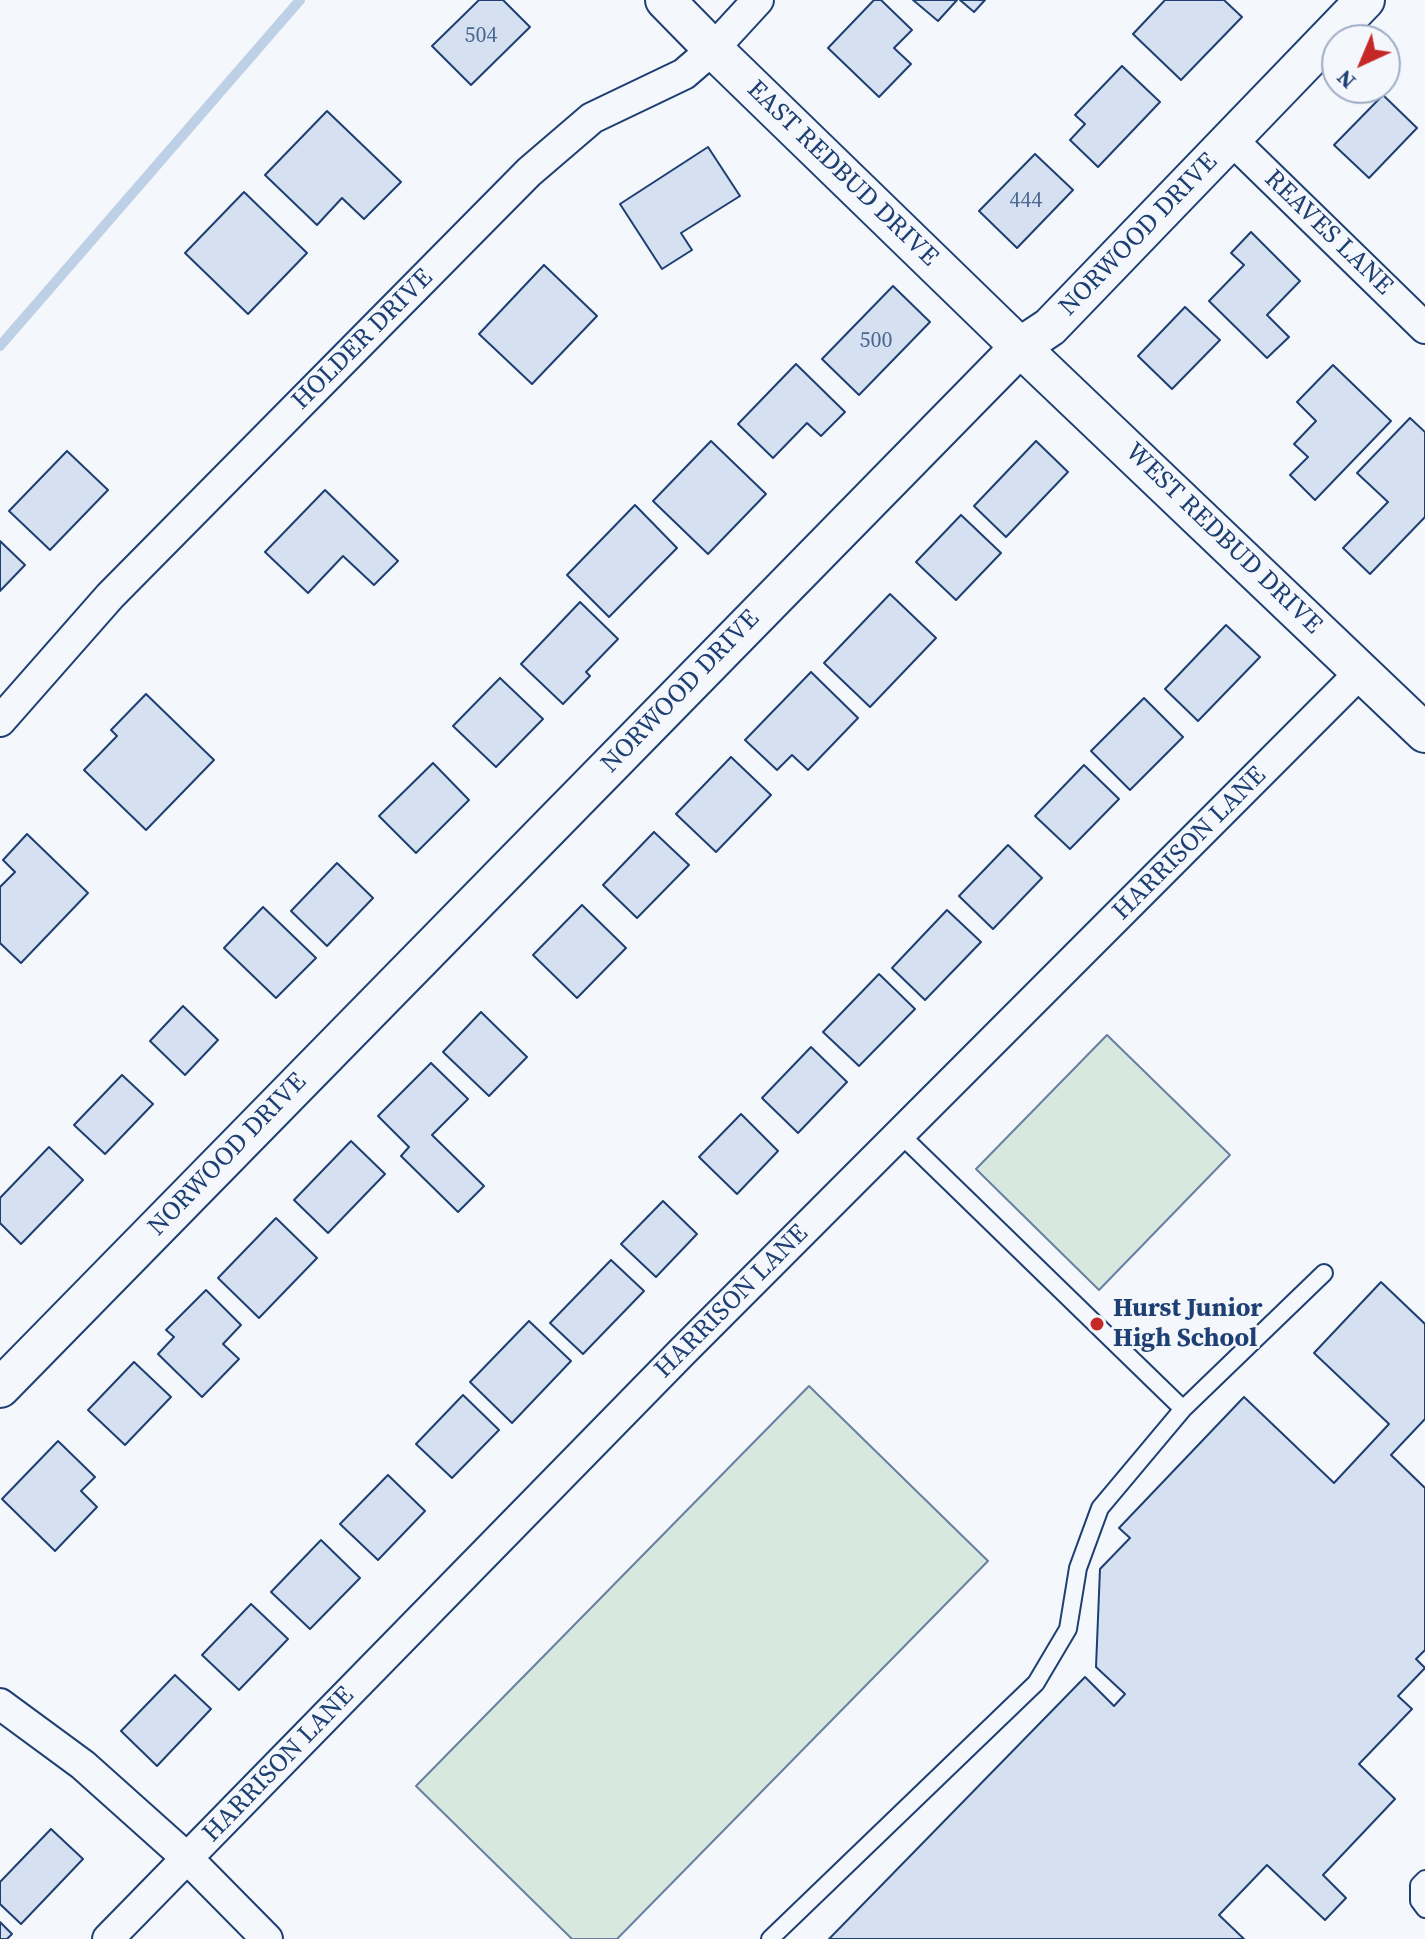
<!DOCTYPE html>
<html>
<head>
<meta charset="utf-8">
<style>
  body { margin:0 }
  #map { position:relative; width:1425px; height:1939px; overflow:hidden; background:#f4f7fb; font-family:"Source Serif 4",serif }
  canvas { display:block }
  .north { position:absolute; left:1321px; top:24px; width:80px; height:80px; box-sizing:border-box; background:#f4f7fb; border:2px solid #9eadc5; border-radius:50%; rotate:224deg; font-size:22px; font-weight:700; line-height:32px; text-align:center; color:#1d3f73 }
  .north::after { content:''; display:block; margin:auto; width:28px; height:36px; background:#c62828; clip-path:polygon(50% 0,100% 100%,50% 72%,0 100%) }
</style>
</head>
<body>
<div id="map">
<canvas width="1425" height="1939"></canvas>
<div class="north">N</div>
</div>
<script>
const ctx = document.querySelector('canvas').getContext('2d');
ctx.lineJoin = 'round';
function fill(path, color) {
  ctx.fillStyle = color;
  ctx.fill(path, 'evenodd');
}
function poly(rows) {
  const path = new Path2D();
  for (const r of rows) {
    path.moveTo(r[0], r[1]);
    for (let i = 2; i < r.length; i += 2) path.lineTo(r[i], r[i + 1]);
  }
  return path;
}
function trace(path, color, width, dash) {
  ctx.strokeStyle = color;
  ctx.lineWidth = width;
  ctx.lineCap = dash ? 'butt' : 'round';
  ctx.setLineDash(dash || []);
  ctx.stroke(path);
}
function drawText(font, color, halo, rows, align = 'center') {
  ctx.font = font + ' "Source Serif 4",serif';
  ctx.lineWidth = 6;
  ctx.setLineDash([]);
  ctx.textBaseline = 'middle';
  ctx.strokeStyle = halo;
  ctx.fillStyle = color;
  for (const [text, x, y, turn = 0] of rows) {
    ctx.save();
    ctx.translate(x, y);
    ctx.rotate((+turn || 0) * Math.PI / 180);
    ctx.textAlign = isNaN(turn) ? turn : align;
    if (halo) ctx.strokeText(text, 0, 0);
    ctx.fillText(text, 0, 0);
    ctx.restore();
  }
}
const green = poly([
  [1107,1035,1230,1155,1099,1290,976,1169,1107,1035],
  [809,1386,988,1561,617,1939,572,1939,416,1786,809,1386]
]);
fill(green, '#d7e8df');
trace(green, '#687fa3', 2);
trace(poly([
  [0,346,300,0]
]), '#bed0e5', 10);
const building = poly([
  [479,0,503,0,530,27,471,85,432,46,479,0],
  [874,0,881,0,912,30,894,48,911,64,879,97,828,48,874,0],
  [913,0,957,0,938,21,913,0],
  [960,0,985,0,974,12,960,0],
  [1165,0,1224,0,1242,17,1181,80,1133,34,1165,0],
  [1122,66,1160,102,1098,167,1070,140,1085,124,1075,115,1122,66],
  [1383,95,1417,128,1369,178,1334,145,1383,95],
  [327,111,401,182,364,219,342,198,317,225,265,175,327,111],
  [708,147,740,196,681,233,692,250,662,269,620,204,708,147],
  [1035,154,1073,190,1017,248,979,211,1035,154],
  [244,192,307,253,248,314,185,253,244,192],
  [1251,232,1300,281,1267,315,1289,337,1267,358,1209,301,1244,265,1231,253,1251,232],
  [544,265,597,316,532,384,479,334,544,265],
  [893,286,930,322,859,395,822,359,893,286],
  [1185,307,1220,340,1172,389,1138,356,1185,307],
  [796,364,845,412,821,436,807,423,773,458,738,424,796,364],
  [1333,365,1391,421,1315,500,1290,475,1308,457,1294,444,1316,421,1297,402,1333,365],
  [1410,418,1425,432,1425,517,1370,574,1343,548,1388,502,1357,473,1410,418],
  [711,441,766,494,708,554,653,501,711,441],
  [1036,441,1068,472,1006,537,974,506,1036,441],
  [67,451,108,490,50,550,9,511,67,451],
  [325,490,398,561,374,585,343,556,308,593,265,552,325,490],
  [635,505,677,548,609,617,567,575,635,505],
  [961,515,1001,553,956,600,916,562,961,515],
  [0,541,25,565,0,591,0,541],
  [890,594,936,638,870,707,824,663,890,594],
  [580,602,618,639,586,672,590,676,563,704,521,664,580,602],
  [1226,625,1260,657,1198,721,1165,689,1226,625],
  [811,672,858,718,808,770,792,755,777,770,745,740,811,672],
  [500,678,543,719,496,767,453,726,500,678],
  [146,694,214,760,146,830,84,770,117,736,111,730,146,694],
  [1144,698,1183,737,1130,790,1091,751,1144,698],
  [731,757,771,795,716,852,676,814,731,757],
  [433,763,469,800,416,853,379,816,433,763],
  [1084,765,1119,799,1070,849,1035,816,1084,765],
  [654,832,689,865,637,918,603,885,654,832],
  [27,834,88,893,21,963,0,943,0,887,15,872,3,860,27,834],
  [1008,845,1042,878,993,929,959,896,1008,845],
  [337,863,373,898,327,946,291,911,337,863],
  [582,905,626,948,577,998,533,955,582,905],
  [263,907,316,958,276,998,224,948,263,907],
  [947,910,981,942,925,1000,892,968,947,910],
  [879,974,915,1009,859,1066,823,1032,879,974],
  [183,1006,218,1040,185,1075,150,1041,183,1006],
  [481,1012,527,1057,489,1096,443,1052,481,1012],
  [811,1047,847,1082,798,1133,762,1098,811,1047],
  [431,1063,468,1099,432,1135,484,1186,458,1212,401,1156,409,1147,378,1116,431,1063],
  [122,1075,153,1104,105,1154,74,1125,122,1075],
  [741,1114,778,1151,737,1194,699,1157,741,1114],
  [351,1141,385,1174,328,1233,294,1200,351,1141],
  [49,1147,83,1180,21,1244,0,1223,0,1198,49,1147],
  [663,1201,697,1234,656,1277,621,1244,663,1201],
  [276,1218,317,1258,259,1318,218,1278,276,1218],
  [611,1260,644,1291,583,1354,550,1323,611,1260],
  [1381,1282,1425,1324,1425,1419,1391,1455,1425,1488,1425,1650,1416,1659,1425,1668,1398,1696,1412,1709,1359,1764,1395,1799,1323,1875,1346,1898,1325,1920,1267,1865,1219,1915,1244,1939,829,1939,1085,1677,1114,1706,1125,1694,1096,1667,1100,1569,1130,1538,1119,1528,1244,1397,1334,1483,1389,1424,1314,1353,1381,1282],
  [206,1290,241,1325,223,1344,239,1359,202,1397,158,1354,174,1337,166,1330,206,1290],
  [529,1321,571,1361,512,1423,470,1382,529,1321],
  [134,1362,171,1397,125,1445,88,1410,134,1362],
  [463,1395,499,1430,452,1478,416,1444,463,1395],
  [58,1441,95,1477,81,1491,97,1507,55,1551,2,1499,58,1441],
  [388,1475,425,1511,378,1560,340,1524,388,1475],
  [321,1540,360,1578,310,1629,271,1592,321,1540],
  [251,1604,288,1639,239,1690,202,1655,251,1604],
  [175,1675,211,1709,157,1766,121,1731,175,1675],
  [51,1829,83,1859,21,1924,0,1904,0,1882,51,1829],
  [0,1922,12,1934,7,1939,0,1939,0,1922]
]);
fill(building, '#d5e0f0');
trace(building, '#1d3f73', 2);
const service = poly([
  [900,1134,1183,1409],
  [1425,1879,1419,1885,1419,1901,1425,1909],
  [770,1939,1036,1683,1068,1629,1078,1568,1100,1508,1183,1409,1324,1273]
]);
const minor = poly([
  [1231,139,1425,328],
  [0,721,110,596,529,172,592,118,684,74,713,49,758,0],
  [0,1704,83,1765,188,1859,267,1939],
  [108,1939,683,1351,1362,671]
]);
const tertiary = poly([
  [665,0,713,49,1020,347,1425,733],
  [0,1388,1020,347,1050,327,1365,0]
]);
trace(service, '#1d3f73', 20);
trace(minor, '#1d3f73', 34);
trace(tertiary, '#1d3f73', 42);
trace(service, '#f4f7fb', 16);
trace(minor, '#f4f7fb', 30);
trace(tertiary, '#f4f7fb', 38);
for (const [x, y, r, color] of [
  [1097,1324,8,"#c62828"]
]) {
  const dot = new Path2D();
  dot.arc(x, y, r, 0, 2 * Math.PI);
  ctx.fillStyle = color;
  ctx.fill(dot);
  trace(dot, '#f4f7fb', 3);
}
drawText('22px', '#4b6792', null, [
  ["504",481,36],
  ["444",1026,201],
  ["500",876,341]
]);
drawText('26px', '#1d3f73', '#f4f7fb', [
  ["EAST REDBUD DRIVE",842,174,44],
  ["REAVES LANE",1328,233,44],
  ["NORWOOD DRIVE",1139,235,-46],
  ["HOLDER DRIVE",363,340,-45],
  ["WEST REDBUD DRIVE",1223,539,44],
  ["NORWOOD DRIVE",681,692,-46],
  ["HARRISON LANE",1190,844,-45],
  ["NORWOOD DRIVE",228,1155,-46],
  ["HARRISON LANE",732,1302,-45],
  ["HARRISON LANE",279,1765,-46]
]);
drawText('bold 26px', '#1d3f73', '#f4f7fb', [
  ["Hurst Junior",1113,1309],
  ["High School",1113,1339]
], 'left');
</script>
</body>
</html>
